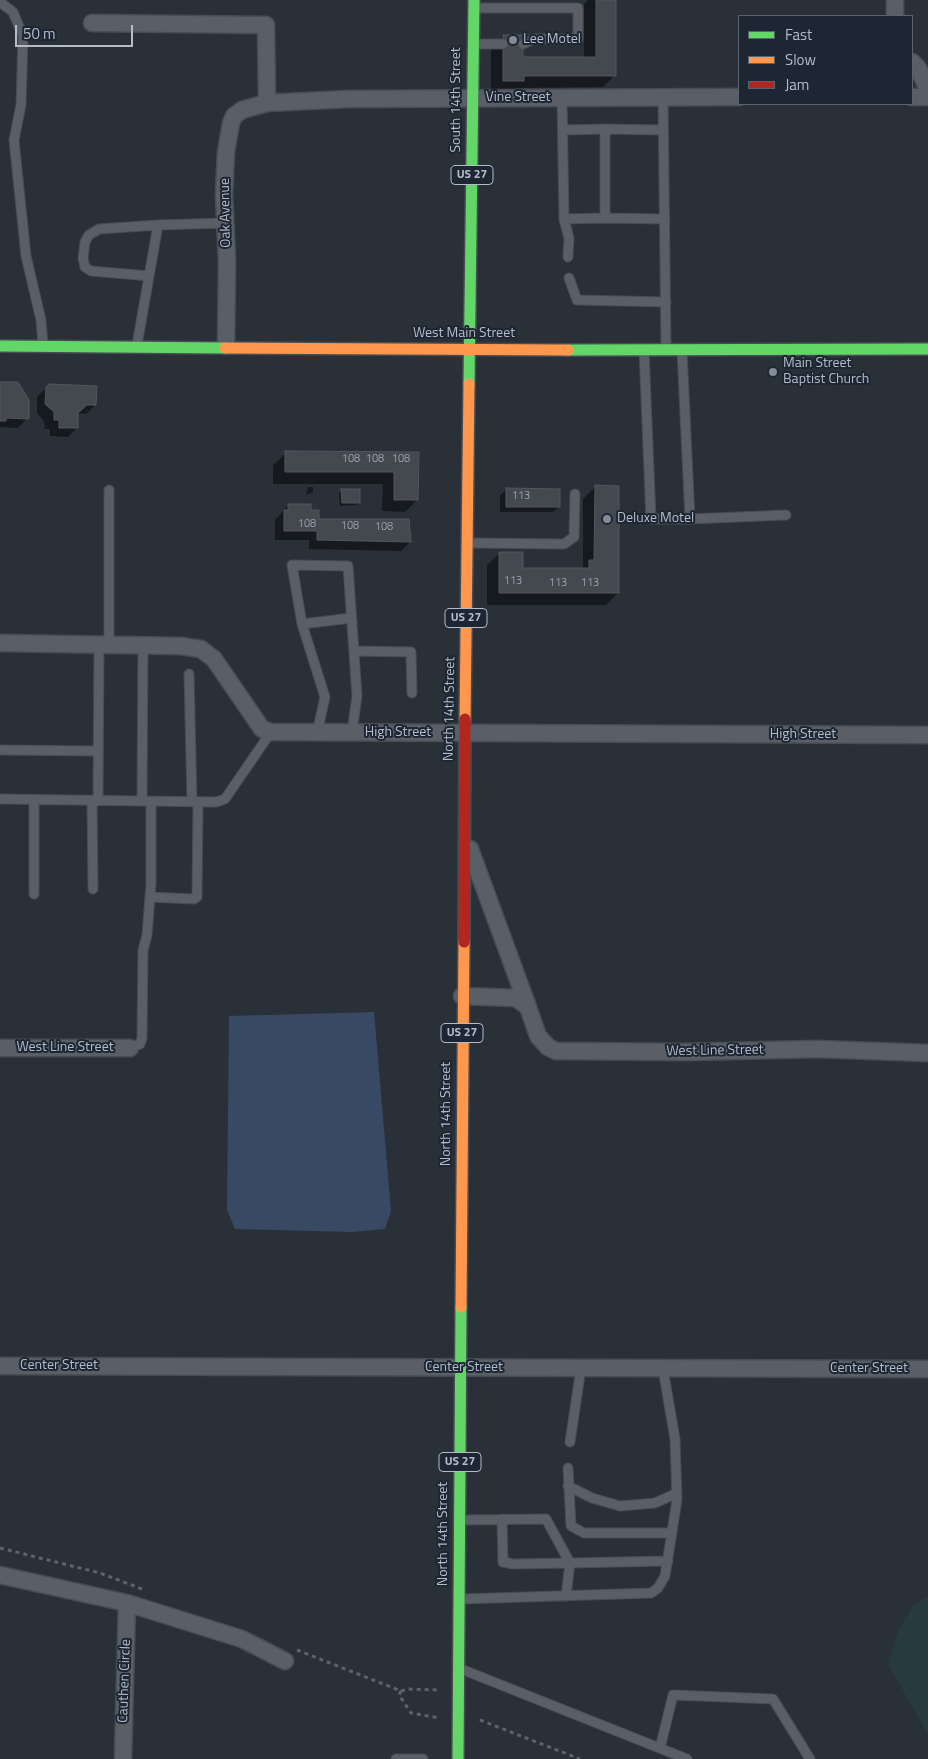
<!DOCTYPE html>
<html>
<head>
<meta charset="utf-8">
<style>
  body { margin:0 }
  #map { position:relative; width:928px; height:1759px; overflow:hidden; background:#2a3038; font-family:"Titillium Web",sans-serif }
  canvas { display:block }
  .legend { position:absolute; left:738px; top:15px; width:175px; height:90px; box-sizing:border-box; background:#1d2633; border:1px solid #59626f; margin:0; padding:6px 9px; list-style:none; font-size:15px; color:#b4bcc9 }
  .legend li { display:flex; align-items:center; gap:10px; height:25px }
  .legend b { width:25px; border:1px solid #59626f }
  .scale { position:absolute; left:15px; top:25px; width:118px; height:22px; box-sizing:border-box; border:2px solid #b4bcc9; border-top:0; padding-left:6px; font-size:15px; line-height:18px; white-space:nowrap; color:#b4bcc9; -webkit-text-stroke:4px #1d2633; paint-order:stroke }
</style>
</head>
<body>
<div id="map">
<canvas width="928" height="1759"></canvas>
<ul class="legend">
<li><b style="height:6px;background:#63d668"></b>Fast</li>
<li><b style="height:6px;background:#ff974d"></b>Slow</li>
<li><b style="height:6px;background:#b3261e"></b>Jam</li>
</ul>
<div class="scale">50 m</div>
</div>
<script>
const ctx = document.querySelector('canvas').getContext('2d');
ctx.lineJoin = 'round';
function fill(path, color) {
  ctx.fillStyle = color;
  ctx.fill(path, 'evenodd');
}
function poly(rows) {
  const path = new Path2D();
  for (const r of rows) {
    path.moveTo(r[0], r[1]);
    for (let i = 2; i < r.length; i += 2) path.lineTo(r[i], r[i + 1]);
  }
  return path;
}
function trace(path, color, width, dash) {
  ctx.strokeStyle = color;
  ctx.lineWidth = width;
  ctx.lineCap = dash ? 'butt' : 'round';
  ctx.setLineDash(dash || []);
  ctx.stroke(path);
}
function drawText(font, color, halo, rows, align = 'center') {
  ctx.font = font + ' "Titillium Web",sans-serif';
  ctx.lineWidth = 4;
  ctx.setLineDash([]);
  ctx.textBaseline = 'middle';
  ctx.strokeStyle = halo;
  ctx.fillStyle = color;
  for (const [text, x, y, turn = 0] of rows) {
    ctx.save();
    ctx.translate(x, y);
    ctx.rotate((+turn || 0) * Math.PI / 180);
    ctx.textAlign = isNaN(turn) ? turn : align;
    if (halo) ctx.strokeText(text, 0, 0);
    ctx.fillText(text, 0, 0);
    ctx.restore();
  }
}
fill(poly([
  [928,1597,928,1735,888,1664,899,1628,914,1604]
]), '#273a3e');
fill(poly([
  [374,1012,391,1211,385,1229,352,1232,235,1229,227,1210,229,1016]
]), '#384963');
fill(poly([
  [588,0,615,0,615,75,603,87,516,88,510,93,491,93,491,49,503,36,522,58,584,58,584,4],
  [0,383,27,418,18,428,0,427],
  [49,385,95,405,86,414,77,413,77,428,68,437,50,436,50,429,45,429,44,421,37,413,37,397],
  [286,453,417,453,417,500,405,512,382,511,383,484,273,484,273,465],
  [308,487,313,487,313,492,306,495],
  [595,487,618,593,606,605,487,605,487,565,500,553,522,569,583,568,583,499],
  [506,490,559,507,553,512,500,512,500,495],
  [342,491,359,503,356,505,340,506,339,493],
  [288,505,310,511,318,521,410,542,401,551,309,549,309,540,275,540,275,520]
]), '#0007');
const building = poly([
  [596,0,616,0,616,76,524,76,524,81,503,81,503,35,523,35,523,57,596,57,596,0],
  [0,382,18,382,29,400,29,419,6,418,6,421,0,421,0,382],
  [49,384,97,386,96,405,87,405,78,413,78,428,59,428,59,420,54,420,54,412,45,404,46,387,49,384],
  [285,451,419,452,418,500,394,500,394,472,285,472,285,451],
  [595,485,619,486,619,593,499,593,499,552,523,552,523,568,589,568,589,560,594,560,595,485],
  [506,488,560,489,560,507,506,507,506,488],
  [341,489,360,489,360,503,342,503,341,489],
  [288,504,311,504,311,510,319,510,319,519,409,519,411,542,317,540,317,531,284,531,284,510,288,510,288,504]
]);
fill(building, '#444950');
trace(building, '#52575f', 1);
const lane = poly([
  [0,2,13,12,23,36,21,105,14,140,26,256,41,320,43,345],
  [476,8,578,8,578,39,534,39,523,44],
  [477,44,503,44],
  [663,97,666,349],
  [562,98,564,219,569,238,568,257],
  [563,130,605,129],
  [663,130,605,129,605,218,665,219],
  [564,219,605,218],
  [149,276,91,271,85,267,83,258,85,242,89,235,99,229,158,225],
  [569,278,577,300,666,302],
  [137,345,158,225,225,223],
  [644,350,651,519,690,519,682,351],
  [690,519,786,515],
  [469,543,564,544,574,537,575,494],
  [302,624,351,618],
  [109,645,109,490],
  [354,651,411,652,412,693],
  [189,674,192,802],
  [317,733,325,697,302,624,292,565,348,566,357,696,352,732],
  [0,750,98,751],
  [0,799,216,802,225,799,271,732],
  [34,800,34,894],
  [92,801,93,889],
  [98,801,99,644],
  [142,801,143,645],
  [150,897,194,899,197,897,198,802],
  [130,1048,140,1044,142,1038,143,950,147,935,151,884,151,801],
  [570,1442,581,1368],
  [568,1468,571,1526,584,1533,672,1533],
  [568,1486,592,1498,620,1506,655,1503,677,1493],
  [502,1519,503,1562,513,1564,570,1563,566,1596],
  [462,1520,546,1519,570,1563,668,1561],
  [462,1599,651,1593,658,1588,665,1576,677,1500,675,1439,663,1369],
  [461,1669,687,1759],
  [660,1748,673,1695,773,1699,810,1759],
  [396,1759,423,1759]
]);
const street = poly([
  [895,0,895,16],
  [92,23,266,25,267,103],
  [912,62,918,68,928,89],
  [912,97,928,97],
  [226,346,227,260,224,195,226,152,231,123,234,116,242,110,267,103,348,99,739,97],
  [0,643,181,646,201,649,214,659,262,729,271,732,928,735],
  [470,849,528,1007],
  [462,996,516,998,528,1007,538,1036,548,1047,556,1051,687,1052,818,1049,928,1053],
  [0,1048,130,1048],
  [0,1366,928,1369],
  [0,1575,127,1603,242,1639,285,1661],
  [123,1759,127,1603]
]);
const fast = poly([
  [0,346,225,348],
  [568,350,928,349],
  [469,384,474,0],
  [458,1759,461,1307]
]);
const slow = poly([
  [225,348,568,350],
  [465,719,469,384],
  [461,1307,464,942]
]);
const jam = poly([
  [464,942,465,719]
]);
trace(lane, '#484c53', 11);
trace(street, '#484c53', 19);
trace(fast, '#484c53', 14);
trace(slow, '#484c53', 14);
trace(jam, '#484c53', 14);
trace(poly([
  [0,1548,100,1573,142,1589],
  [297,1650,401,1691],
  [401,1691,399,1695,411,1713,439,1718],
  [401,1691,408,1689,438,1690],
  [480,1720,580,1759]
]), '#5d636a', 3, [4, 4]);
trace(lane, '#5a5e66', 9);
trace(street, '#5a5e66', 16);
trace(fast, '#63d668', 11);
trace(slow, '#ff974d', 11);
trace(jam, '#b3261e', 11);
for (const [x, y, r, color] of [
  [513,40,5,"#848b96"],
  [773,372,5,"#848b96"],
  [607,519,5,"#848b96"]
]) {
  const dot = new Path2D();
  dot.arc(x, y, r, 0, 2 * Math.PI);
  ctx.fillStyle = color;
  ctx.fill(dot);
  trace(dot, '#1d2633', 2);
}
drawText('11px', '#989fab', null, [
  ["108",351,459],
  ["108",375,459],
  ["108",401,459],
  ["113",521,496],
  ["108",307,524],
  ["108",350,526],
  ["108",384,527],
  ["113",513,581],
  ["113",558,583],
  ["113",590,583]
]);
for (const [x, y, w] of [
  [472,175,42],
  [466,618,42],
  [462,1033,42],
  [460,1462,42]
]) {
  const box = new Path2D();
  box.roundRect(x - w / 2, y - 9.5, w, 19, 4);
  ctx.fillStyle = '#1d2633';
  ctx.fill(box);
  trace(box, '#b4bcc9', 1);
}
drawText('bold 12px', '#b4bcc9', null, [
  ["US 27",472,175],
  ["US 27",466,618],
  ["US 27",462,1033],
  ["US 27",460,1462]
]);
drawText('14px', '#b4bcc9', '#1d2633', [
  ["Lee Motel",523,40],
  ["Main Street",783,364],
  ["Baptist Church",783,380],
  ["Deluxe Motel",617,519]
], 'left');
drawText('14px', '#b4bcc9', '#1d2633', [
  ["Vine Street",518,98],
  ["South 14th Street",457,100,-90],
  ["Oak Avenue",226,213,-91],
  ["West Main Street",464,334],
  ["North 14th Street",450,709,-89],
  ["High Street",398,733],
  ["High Street",803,735],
  ["West Line Street",65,1048],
  ["West Line Street",715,1051,-1],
  ["North 14th Street",447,1114,-90],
  ["Center Street",59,1366],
  ["Center Street",464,1368],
  ["Center Street",869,1369],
  ["North 14th Street",444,1534,-90],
  ["Cauthen Circle",125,1681,-88]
]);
</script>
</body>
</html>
